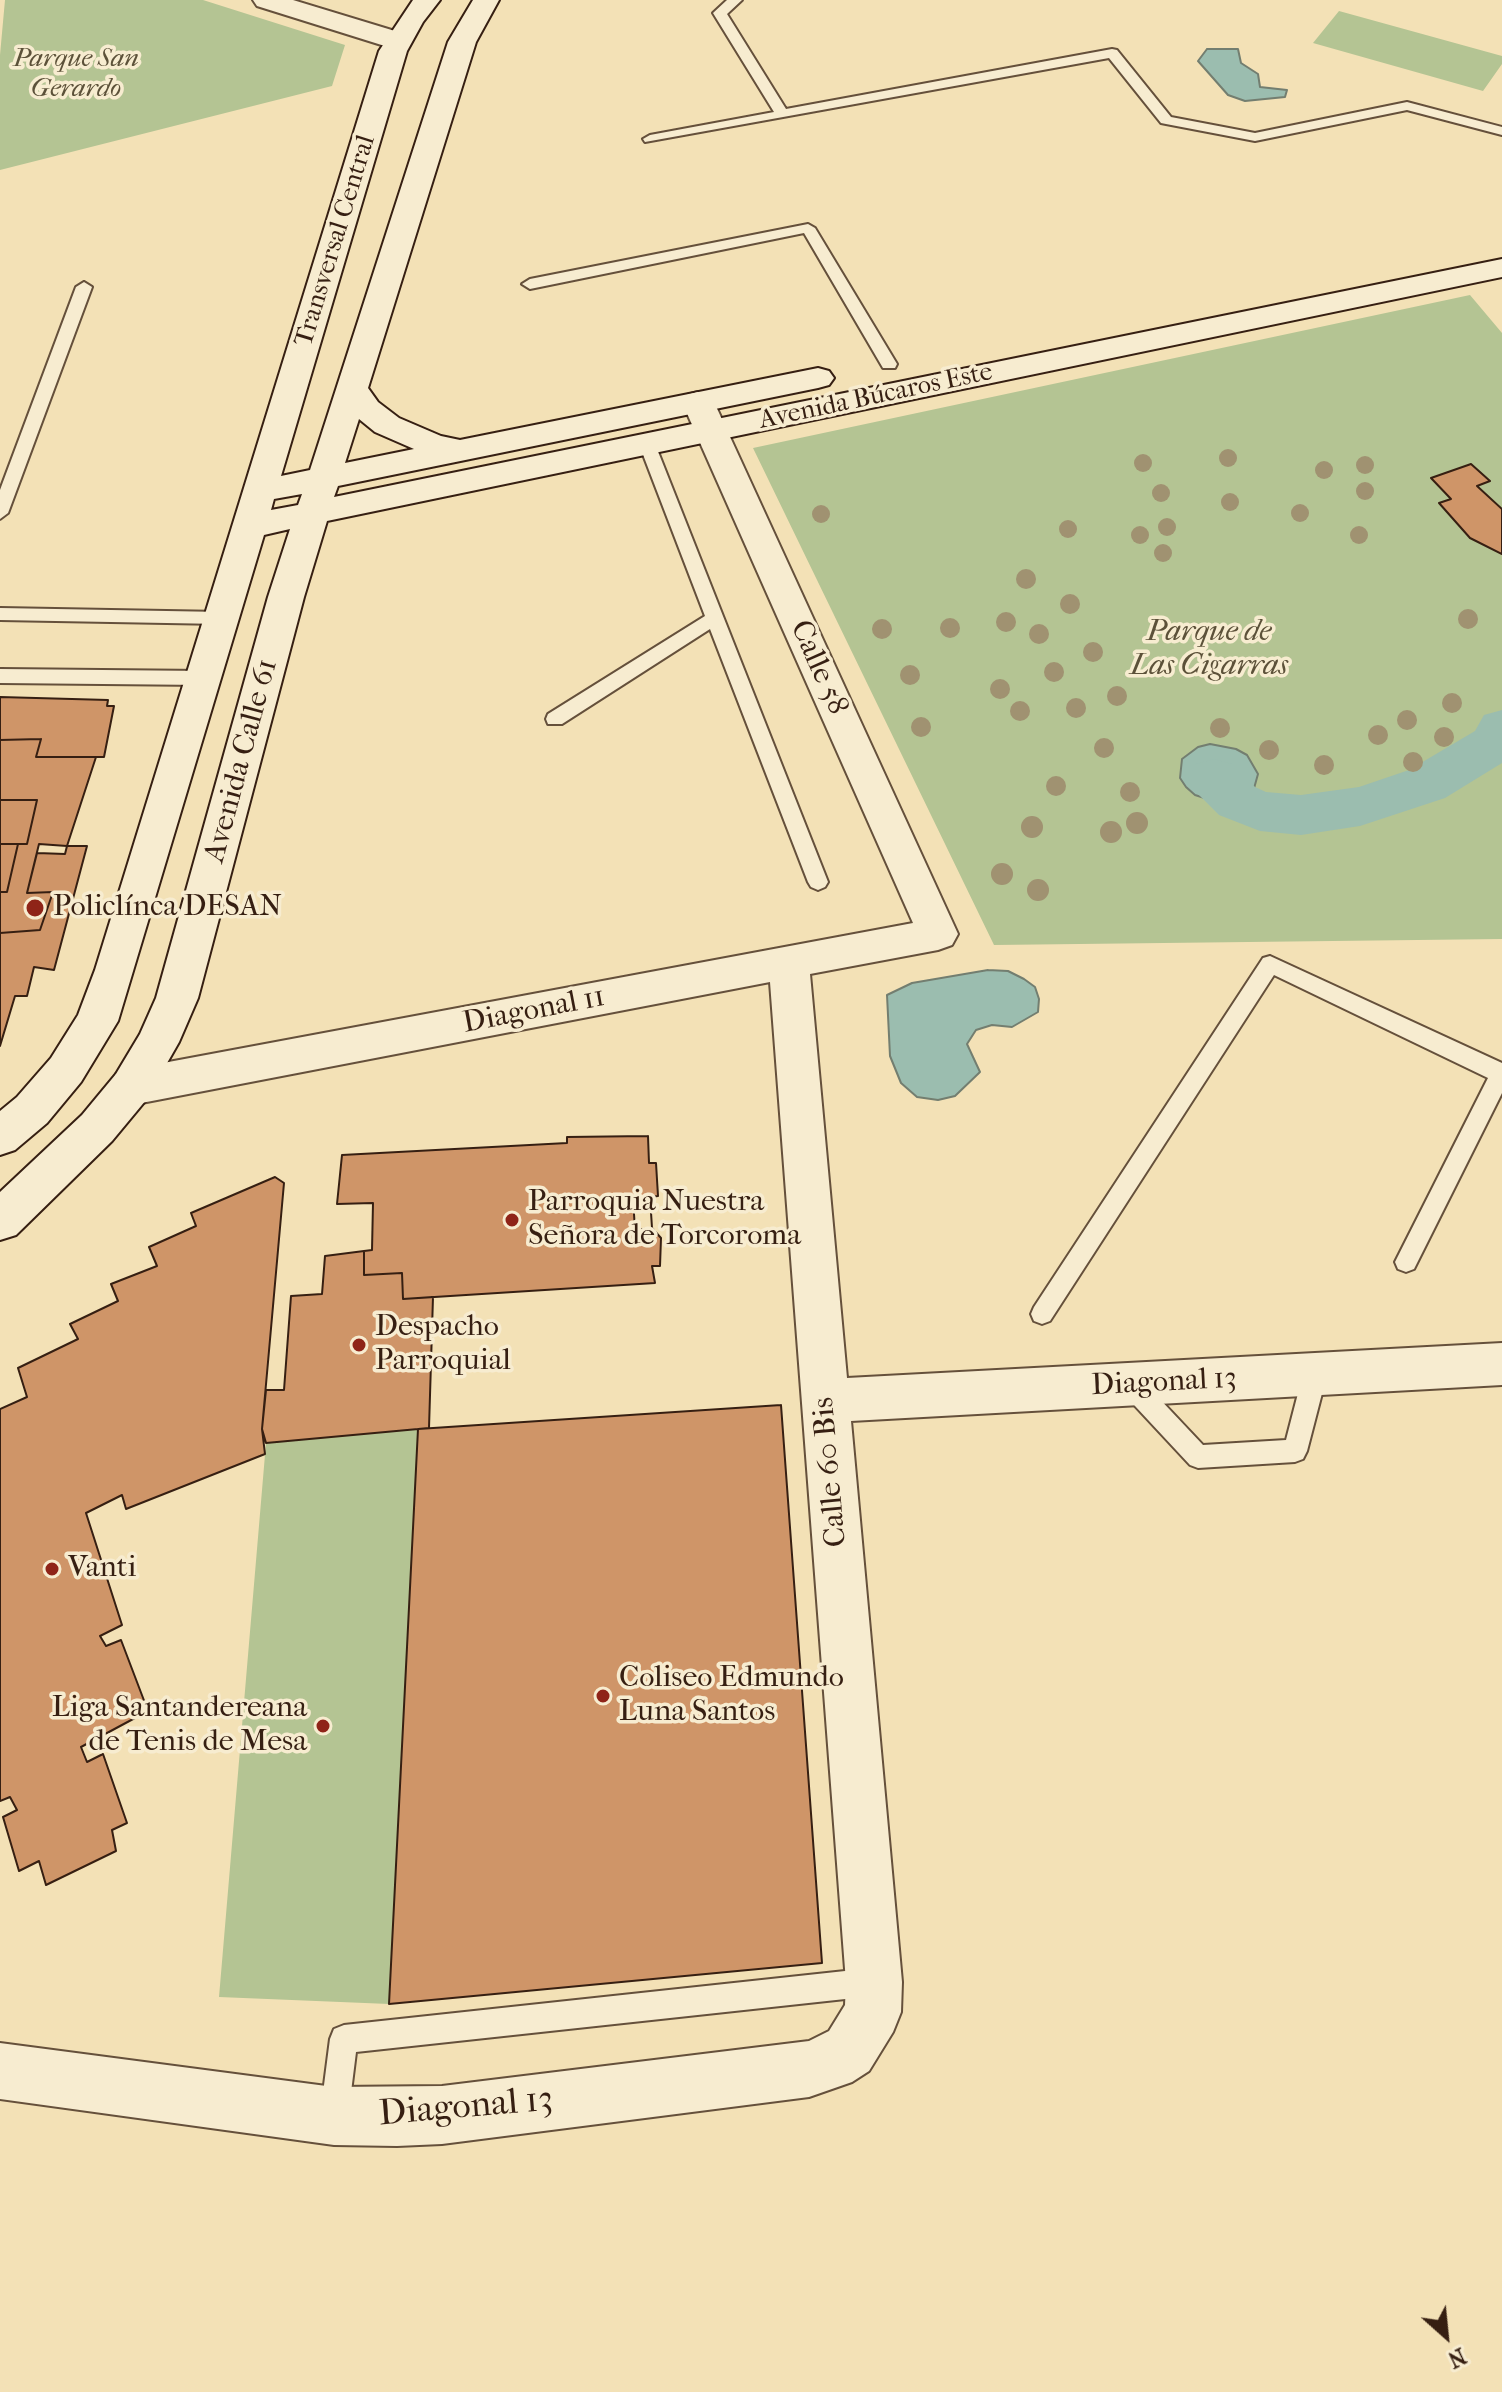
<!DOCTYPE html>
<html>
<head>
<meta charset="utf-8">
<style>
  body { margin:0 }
  #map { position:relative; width:1502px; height:2392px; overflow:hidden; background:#f3e1b6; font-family:"IM FELL French Canon",serif }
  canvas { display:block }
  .north { position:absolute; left:1406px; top:2296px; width:80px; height:80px; -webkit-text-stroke:6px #f7ecd0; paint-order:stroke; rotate:153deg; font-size:22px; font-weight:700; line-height:32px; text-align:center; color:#361f12 }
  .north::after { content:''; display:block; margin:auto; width:28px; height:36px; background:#361f12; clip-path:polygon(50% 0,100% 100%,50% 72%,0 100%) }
</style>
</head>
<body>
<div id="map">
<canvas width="1502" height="2392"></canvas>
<div class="north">N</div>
</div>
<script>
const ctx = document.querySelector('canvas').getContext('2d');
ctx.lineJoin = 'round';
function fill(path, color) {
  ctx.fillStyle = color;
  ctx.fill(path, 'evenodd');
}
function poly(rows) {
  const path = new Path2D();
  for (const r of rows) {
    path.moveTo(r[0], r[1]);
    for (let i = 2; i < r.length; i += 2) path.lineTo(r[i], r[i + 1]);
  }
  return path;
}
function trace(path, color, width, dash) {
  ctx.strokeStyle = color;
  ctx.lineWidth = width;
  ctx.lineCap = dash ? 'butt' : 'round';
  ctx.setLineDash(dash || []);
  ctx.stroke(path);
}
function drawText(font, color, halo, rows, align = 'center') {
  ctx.font = font + ' "IM FELL French Canon",serif';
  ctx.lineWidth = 7;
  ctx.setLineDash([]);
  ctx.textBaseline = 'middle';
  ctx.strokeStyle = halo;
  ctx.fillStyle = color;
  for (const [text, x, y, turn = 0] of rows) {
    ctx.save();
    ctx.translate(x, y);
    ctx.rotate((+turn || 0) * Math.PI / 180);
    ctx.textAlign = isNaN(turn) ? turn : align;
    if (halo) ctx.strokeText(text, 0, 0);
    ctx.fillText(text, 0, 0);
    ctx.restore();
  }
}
fill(poly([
  [5,0,203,0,345,45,332,86,0,170,0,55],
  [1339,11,1502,56,1502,64,1483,91,1313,43],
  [1470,295,1502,333,1502,939,994,945,753,448],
  [418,1429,389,2004,219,1997,266,1443]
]), '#b4c493');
const water = poly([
  [1207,49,1238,49,1241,63,1258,74,1260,87,1287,90,1285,97,1245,101,1228,95,1198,61,1207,49],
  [1210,744,1236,749,1247,755,1258,774,1253,792,1244,798,1220,803,1195,795,1186,787,1180,778,1182,759,1198,747,1210,744],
  [988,970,1008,971,1024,979,1035,987,1039,999,1038,1012,1012,1027,992,1025,976,1030,967,1044,980,1072,955,1096,938,1100,917,1097,901,1083,890,1056,887,995,912,983,988,970]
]);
fill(water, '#9bbdaf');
trace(water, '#737e70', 2);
fill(poly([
  [1502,710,1502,763,1445,798,1360,826,1301,835,1260,831,1219,815,1196,792,1188,778,1196,764,1214,759,1232,764,1255,787,1266,792,1301,795,1359,787,1409,770,1475,731,1484,715,1502,710]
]), '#9bbdaf');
const building = poly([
  [1471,464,1490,481,1477,486,1502,509,1502,554,1470,538,1439,503,1451,499,1431,478,1471,464],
  [0,697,108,700,107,706,114,706,104,757,36,757,41,739,0,740,0,697],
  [41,739,36,757,96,757,67,846,39,844,27,893,53,892,40,930,0,933,0,892,7,892,18,844,27,844,37,800,0,800,0,740,41,739],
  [0,800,37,800,27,844,0,844,0,800],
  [0,844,18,844,7,892,0,892,0,844],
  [67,846,87,846,54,970,34,967,27,996,15,996,0,1046,0,933,40,930,53,892,27,893,37,853,65,854,67,846],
  [648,1136,649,1163,656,1163,658,1196,650,1197,652,1228,661,1238,660,1266,652,1266,655,1283,403,1299,402,1273,364,1275,364,1251,372,1250,373,1203,337,1204,342,1155,567,1143,567,1137,648,1136],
  [275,1177,284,1183,262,1429,265,1454,126,1509,122,1495,86,1513,122,1625,100,1636,106,1646,121,1640,148,1711,81,1747,87,1762,103,1754,127,1823,112,1830,116,1851,46,1885,39,1861,19,1871,3,1817,17,1810,10,1797,0,1801,0,1409,27,1397,18,1368,78,1339,70,1324,118,1301,111,1284,157,1266,149,1247,196,1226,191,1213,275,1177],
  [650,1197,652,1228,635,1230,633,1198,650,1197],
  [364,1251,364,1275,402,1273,403,1299,433,1297,429,1428,266,1443,262,1429,266,1390,284,1390,291,1296,322,1294,325,1256,364,1251],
  [781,1405,822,1963,389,2004,418,1429,781,1405]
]);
fill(building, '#cf9568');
trace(building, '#361f12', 2);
const lane = poly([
  [727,0,742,0,727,14,786,109,1112,49,1117,50,1171,117,1255,133,1407,102,1502,127,1502,135,1407,110,1255,141,1166,124,1161,123,1109,58,645,142,643,139,650,135,774,112,713,13,727,0],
  [808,224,815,228,897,364,895,368,883,368,804,233,530,289,522,284,530,279,808,224],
  [84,282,92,287,8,513,0,519,0,490,76,287,84,282],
  [647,439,655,444,828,882,825,887,818,890,811,887,808,882,710,629,562,724,548,724,546,719,548,714,705,616,639,444,647,439],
  [0,608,222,612,231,618,222,624,0,620,0,608],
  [0,669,205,671,214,678,205,685,0,683,0,669],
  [1270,956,1502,1063,1502,1093,1414,1269,1406,1272,1398,1269,1395,1262,1488,1078,1274,975,1050,1321,1042,1324,1034,1321,1031,1314,1034,1307,1263,958,1270,956],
  [1315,1363,1323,1366,1327,1374,1307,1451,1303,1459,1295,1462,1198,1468,1190,1465,1122,1392,1118,1384,1122,1376,1130,1373,1138,1376,1203,1445,1286,1440,1303,1374,1307,1366,1315,1363],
  [873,1968,883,1972,887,1982,883,1992,873,1996,356,2052,348,2116,344,2126,334,2130,324,2126,320,2116,330,2039,334,2029,344,2025,873,1968]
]);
const street = poly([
  [253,0,293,0,408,35,412,41,408,47,388,47,257,6,253,0],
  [698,392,709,395,714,402,958,934,952,945,938,950,810,974,847,1378,1502,1343,1502,1385,851,1421,902,1982,901,2012,893,2032,869,2071,852,2082,809,2097,442,2144,397,2146,334,2145,0,2099,0,2043,334,2087,442,2086,809,2041,829,2031,845,2005,846,1982,770,982,131,1105,116,1100,110,1087,116,1074,131,1069,913,923,682,402,687,395,698,392]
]);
const secondary = poly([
  [413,0,440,0,423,22,407,51,281,476,310,470,448,42,473,0,499,0,476,42,368,388,378,402,399,418,441,436,460,440,818,368,829,371,834,378,829,385,818,388,338,486,334,497,1502,259,1502,277,327,521,304,597,198,998,179,1042,146,1100,112,1141,16,1235,0,1240,0,1192,82,1115,116,1074,140,1034,156,998,268,597,290,529,264,535,118,1021,81,1082,47,1123,15,1150,0,1155,0,1111,17,1097,51,1058,78,1015,95,970,379,51,413,0],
  [359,419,375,432,414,449,345,463,359,419],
  [302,494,298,505,271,510,274,499,302,494]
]);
trace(lane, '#65503b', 4);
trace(street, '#65503b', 4);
trace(secondary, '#361f12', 4);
fill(lane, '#f7ecd0');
fill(street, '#f7ecd0');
fill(secondary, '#f7ecd0');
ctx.fillStyle = '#a09271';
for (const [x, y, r] of [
  [1228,458,9],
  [1143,463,9],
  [1365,465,9],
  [1324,470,9],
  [1365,491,9],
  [1161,493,9],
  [1230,502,9],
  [1300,513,9],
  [821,514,9],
  [1167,527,9],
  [1068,529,9],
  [1140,535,9],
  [1359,535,9],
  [1163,553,9],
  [1026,579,10],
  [1070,604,10],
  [1468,619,10],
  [1006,622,10],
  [950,628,10],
  [882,629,10],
  [1039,634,10],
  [1093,652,10],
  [1054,672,10],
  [910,675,10],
  [1000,689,10],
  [1117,696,10],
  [1452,703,10],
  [1076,708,10],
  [1020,711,10],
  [1407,720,10],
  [921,727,10],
  [1220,728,10],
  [1378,735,10],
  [1444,737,10],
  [1104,748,10],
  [1269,750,10],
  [1413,762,10],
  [1324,765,10],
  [1056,786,10],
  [1130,792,10],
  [1137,823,11],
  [1032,827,11],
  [1111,832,11],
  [1002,874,11],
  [1038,890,11]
]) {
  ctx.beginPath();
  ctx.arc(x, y, r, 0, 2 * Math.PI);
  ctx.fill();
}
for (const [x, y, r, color] of [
  [35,908,10,"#8f2418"],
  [512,1220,8,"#8f2418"],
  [359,1345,8,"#8f2418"],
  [52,1569,8,"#8f2418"],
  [603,1696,8,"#8f2418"],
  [323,1726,8,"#8f2418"]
]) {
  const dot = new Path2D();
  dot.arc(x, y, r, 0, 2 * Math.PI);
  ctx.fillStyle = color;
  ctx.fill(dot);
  trace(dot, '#f7ecd0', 3);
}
drawText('italic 26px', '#5c5139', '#f7ecd0', [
  ["Parque San",76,60],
  ["Gerardo",76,90]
]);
drawText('26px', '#361f12', '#f7ecd0', [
  ["Transversal Central",336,241,-73],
  ["Avenida Búcaros Este",876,397,-12]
]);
drawText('italic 30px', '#5c5139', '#f7ecd0', [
  ["Parque de",1209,633],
  ["Las Cigarras",1209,667]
]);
drawText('30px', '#361f12', '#f7ecd0', [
  ["Calle 58",818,668,66],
  ["Avenida Calle 61",242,761,-75],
  ["Diagonal 11",534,1011,-11],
  ["Diagonal 13",1164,1383,-3],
  ["Calle 60 Bis",831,1472,-95]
]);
drawText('30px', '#361f12', '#f7ecd0', [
  ["Policlínca DESAN",53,908],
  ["Parroquia Nuestra",528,1203],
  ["Señora de Torcoroma",528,1237],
  ["Despacho",375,1328],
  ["Parroquial",375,1362],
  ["Vanti",68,1569],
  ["Coliseo Edmundo",619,1679],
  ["Luna Santos",619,1713],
  ["Liga Santandereana",307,1709,"right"],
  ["de Tenis de Mesa",307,1743,"right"]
], 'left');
drawText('36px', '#361f12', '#f7ecd0', [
  ["Diagonal 13",466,2108,-5]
]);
</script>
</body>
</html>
